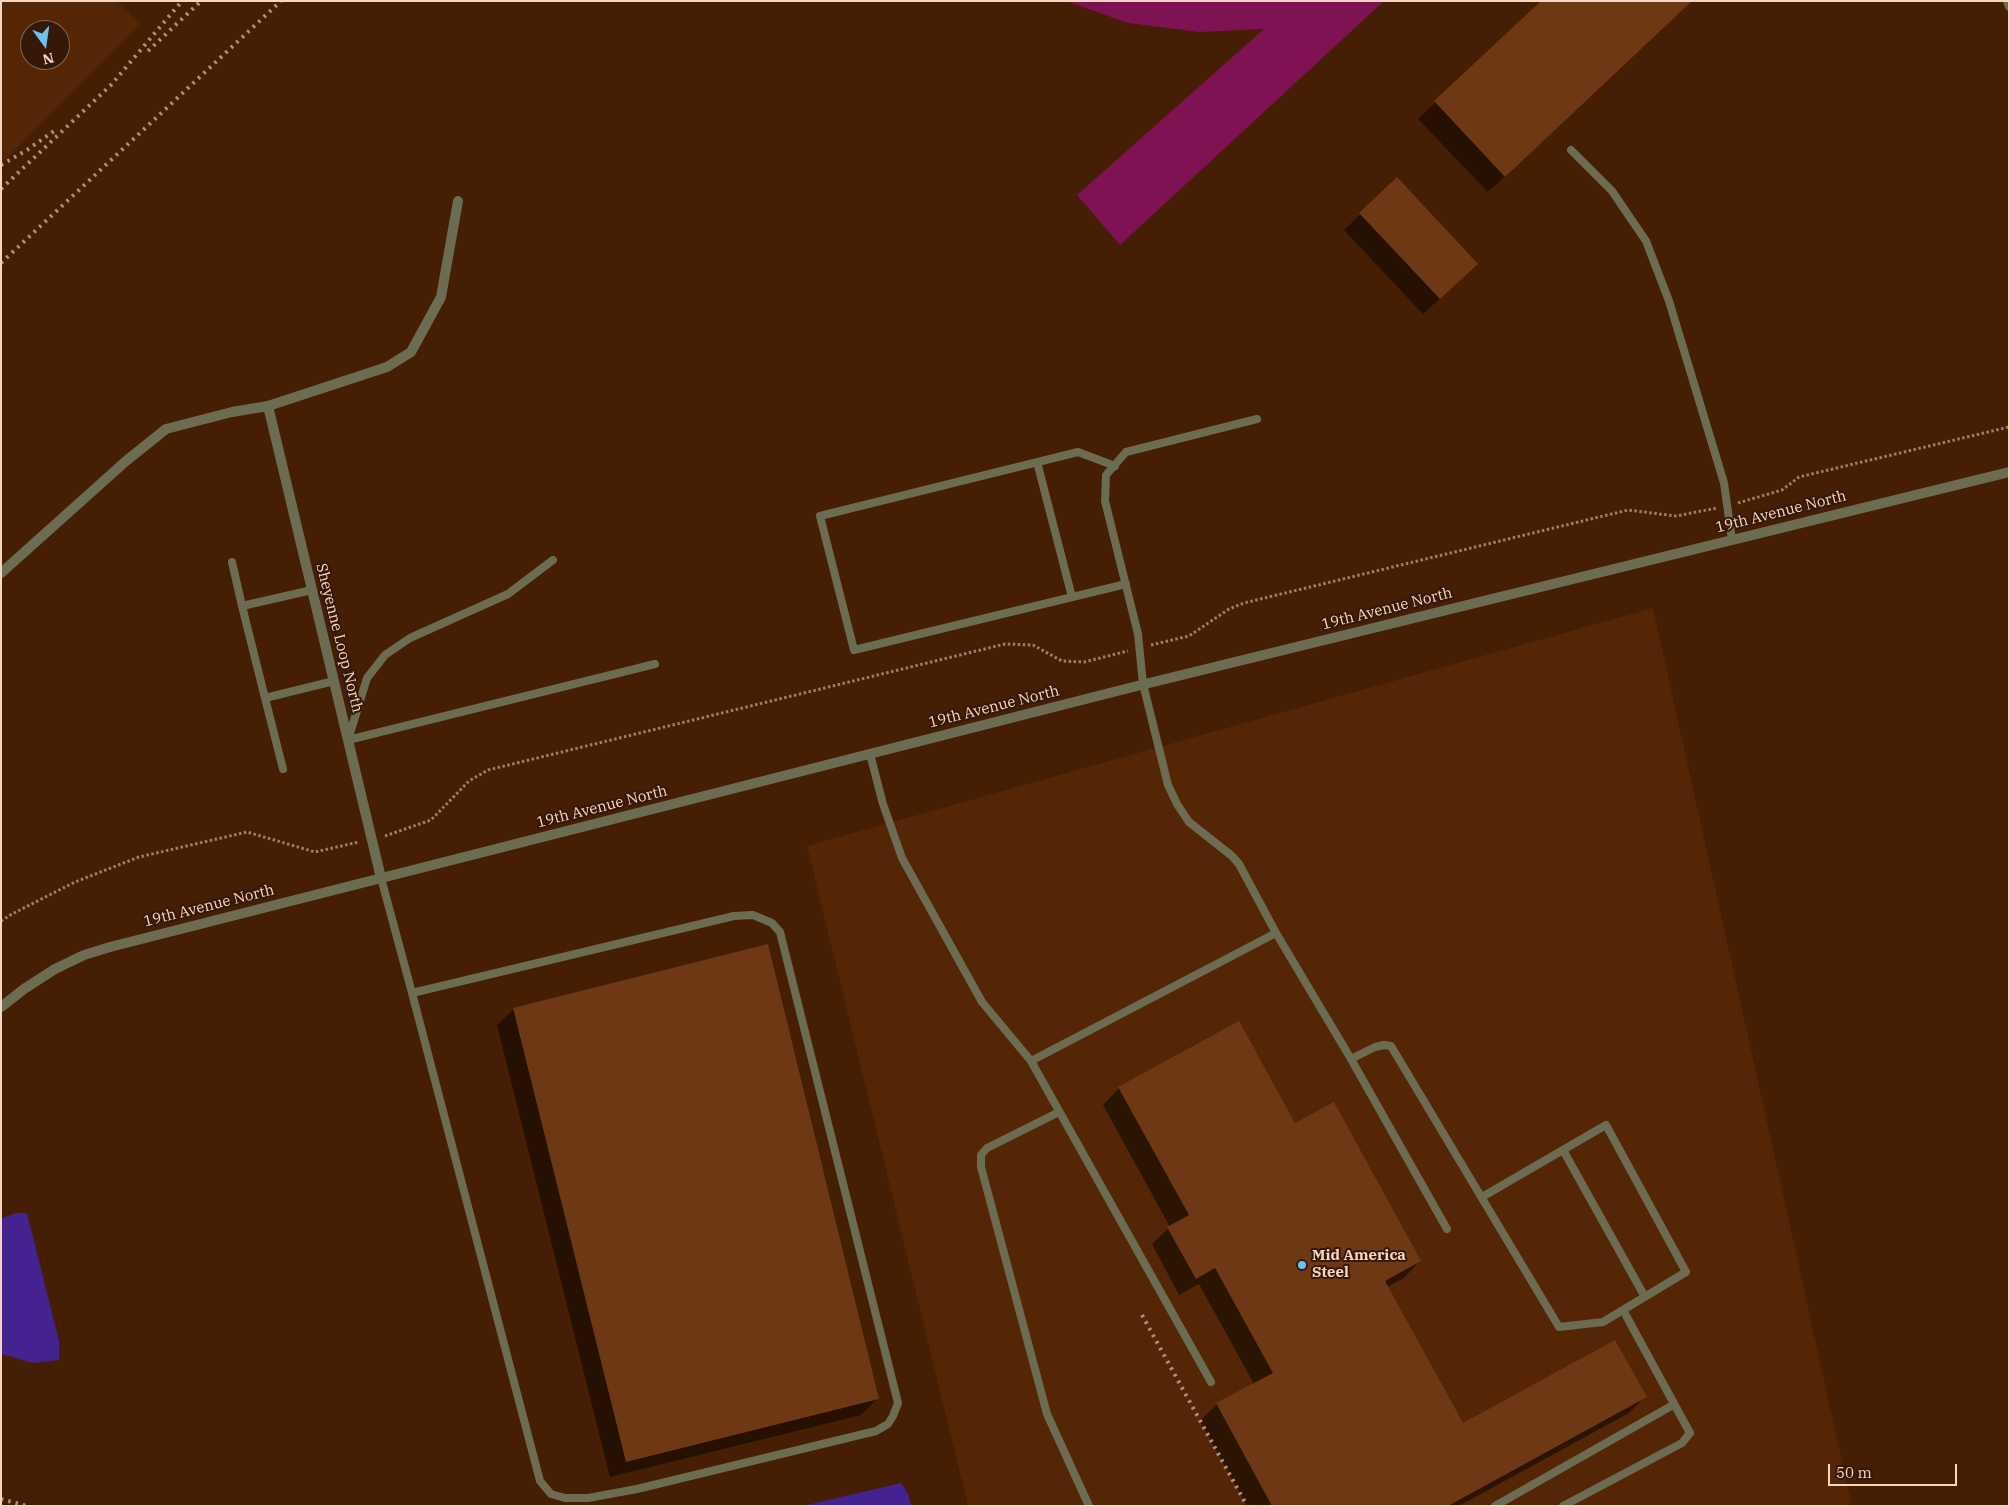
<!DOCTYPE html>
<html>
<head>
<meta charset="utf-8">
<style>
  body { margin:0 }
  #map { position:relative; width:2010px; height:1507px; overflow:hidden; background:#461e03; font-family:"IBM Plex Serif",serif }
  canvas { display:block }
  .frame { position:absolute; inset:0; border:2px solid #f7d5c3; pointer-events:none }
  .north { position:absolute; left:20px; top:20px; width:50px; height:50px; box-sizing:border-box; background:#351806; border:1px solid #836452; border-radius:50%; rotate:166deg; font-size:14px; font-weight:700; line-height:20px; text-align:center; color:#f7d5c3 }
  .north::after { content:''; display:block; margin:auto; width:18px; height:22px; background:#66c4ef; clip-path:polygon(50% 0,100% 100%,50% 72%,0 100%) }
  .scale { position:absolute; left:1828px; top:1464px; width:129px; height:22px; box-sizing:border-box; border:2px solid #f7d5c3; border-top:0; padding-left:6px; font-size:15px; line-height:18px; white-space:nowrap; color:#f7d5c3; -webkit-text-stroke:4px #351806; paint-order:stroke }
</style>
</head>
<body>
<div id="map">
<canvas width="2010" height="1507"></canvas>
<div class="frame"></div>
<div class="north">N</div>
<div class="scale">50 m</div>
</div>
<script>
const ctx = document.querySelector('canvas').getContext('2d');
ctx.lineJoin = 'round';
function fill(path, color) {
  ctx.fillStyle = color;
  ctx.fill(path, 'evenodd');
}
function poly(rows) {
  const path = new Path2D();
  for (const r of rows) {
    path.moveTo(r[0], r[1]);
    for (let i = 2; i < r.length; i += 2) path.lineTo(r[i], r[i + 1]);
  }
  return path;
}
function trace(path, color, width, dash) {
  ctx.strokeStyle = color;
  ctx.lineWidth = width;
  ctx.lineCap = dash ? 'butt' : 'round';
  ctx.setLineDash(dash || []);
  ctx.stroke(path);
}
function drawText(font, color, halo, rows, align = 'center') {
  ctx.font = font + ' "IBM Plex Serif",serif';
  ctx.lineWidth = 4;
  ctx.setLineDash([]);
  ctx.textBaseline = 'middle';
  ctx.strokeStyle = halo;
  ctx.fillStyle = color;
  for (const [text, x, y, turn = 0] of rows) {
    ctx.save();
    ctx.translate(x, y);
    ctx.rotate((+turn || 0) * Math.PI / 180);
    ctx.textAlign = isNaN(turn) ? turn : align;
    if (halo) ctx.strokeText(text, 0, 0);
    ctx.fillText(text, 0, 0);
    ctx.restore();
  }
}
fill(poly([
  [1,1,116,1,141,24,1,164],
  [30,30,60,30,60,60,30,60],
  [1653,608,1852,1506,968,1506,807,846]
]), '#542606');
fill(poly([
  [1066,1,1384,1,1120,245,1077,195,1264,29,1199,32,1128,23]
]), '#7e1253');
fill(poly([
  [15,1213,27,1213,59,1341,59,1360,34,1363,1,1354,1,1219],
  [901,1483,908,1494,911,1506,803,1506]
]), '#44228f');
fill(poly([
  [1542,1,1691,1,1488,192,1418,119],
  [1397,179,1460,280,1423,314,1344,230],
  [514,1009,877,1399,861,1415,610,1477,497,1025],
  [1119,1088,1295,1125,1420,1261,1404,1278,1387,1287,1463,1425,1645,1397,1629,1413,1459,1506,1247,1506,1200,1421,1217,1404,1254,1384,1199,1284,1179,1295,1152,1244,1170,1227,1103,1105]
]), '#0007');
fill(poly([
  [1541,1,1692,1,1505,177,1434,101],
  [1397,177,1478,264,1440,299,1359,213],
  [768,944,879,1399,626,1462,513,1008],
  [1239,1021,1295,1123,1334,1102,1421,1261,1385,1281,1463,1423,1615,1340,1647,1397,1448,1506,1272,1506,1216,1403,1273,1373,1215,1268,1196,1279,1167,1227,1189,1215,1118,1087]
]), '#6f3815');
trace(poly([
  [1738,503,1782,490,1799,477,2009,427],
  [1151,645,1189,636,1229,609,1244,603,1628,510,1676,516,1717,508],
  [385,836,431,820,469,781,488,770,1005,644,1033,645,1062,661,1084,662,1128,651],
  [1,921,12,914,75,882,139,857,247,832,315,852,359,842]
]), '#a17c66', 3, [2.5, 2.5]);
trace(poly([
  [2007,1,2009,7],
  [1571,150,1612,191,1646,241,1669,301,1724,483,1732,540],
  [1037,462,1072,597],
  [1115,466,1078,452,820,516,854,650,1126,584],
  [232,562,242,606],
  [312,590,242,606,265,698,334,681],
  [265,698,283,769],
  [348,740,655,664],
  [348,740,367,678,385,655,410,638,508,594,553,560],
  [870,754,883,804,902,858,982,1002,1031,1061,1276,933,1239,864,1232,856,1189,822,1177,804,1168,785,1143,684,1138,634,1105,501,1106,475,1126,452,1257,419],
  [381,878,412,993,540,1481,551,1494,565,1498,588,1498,637,1489,876,1431,888,1424,893,1416,898,1403,780,932,772,923,753,915,734,916,412,993],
  [1276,933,1351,1059,1447,1229],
  [1351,1059,1375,1047,1384,1045,1391,1046,1559,1327,1603,1322,1686,1272,1606,1125,1482,1197],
  [1031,1061,1211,1382],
  [1059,1112,987,1148,981,1155,981,1167,1047,1414,1089,1506],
  [1563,1150,1645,1297],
  [1495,1506,1673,1405],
  [1563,1506,1682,1443,1690,1433,1623,1310]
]), '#6b6c51', 8);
trace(poly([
  [268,406,381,878],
  [1,573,126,461,166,429,232,412,268,406,387,367,411,352,441,297,458,201]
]), '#6b6c51', 10);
trace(poly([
  [1,1007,24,989,55,969,84,955,110,947,1137,686,2009,472]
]), '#6b6c51', 10);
trace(poly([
  [148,51,201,1],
  [1,165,27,150,54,131],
  [1,189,111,85,182,1],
  [1,263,281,1],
  [1142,1315,1247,1506],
  [1,1499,27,1506]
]), '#b28e78', 4, [2.5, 5]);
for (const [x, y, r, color] of [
  [1302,1265,5,"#66c4ef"]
]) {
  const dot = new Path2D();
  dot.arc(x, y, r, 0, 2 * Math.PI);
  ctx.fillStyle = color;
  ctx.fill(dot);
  trace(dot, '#351806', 2);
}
drawText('15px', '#f7d5c3', '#351806', [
  ["19th Avenue North",1781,512,-14],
  ["19th Avenue North",1387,609,-14],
  ["Sheyenne Loop North",339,638,76],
  ["19th Avenue North",994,707,-14],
  ["19th Avenue North",602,807,-14],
  ["19th Avenue North",209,906,-14]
]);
drawText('bold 15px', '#f7d5c3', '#351806', [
  ["Mid America",1312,1256],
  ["Steel",1312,1273]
], 'left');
</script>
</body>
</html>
